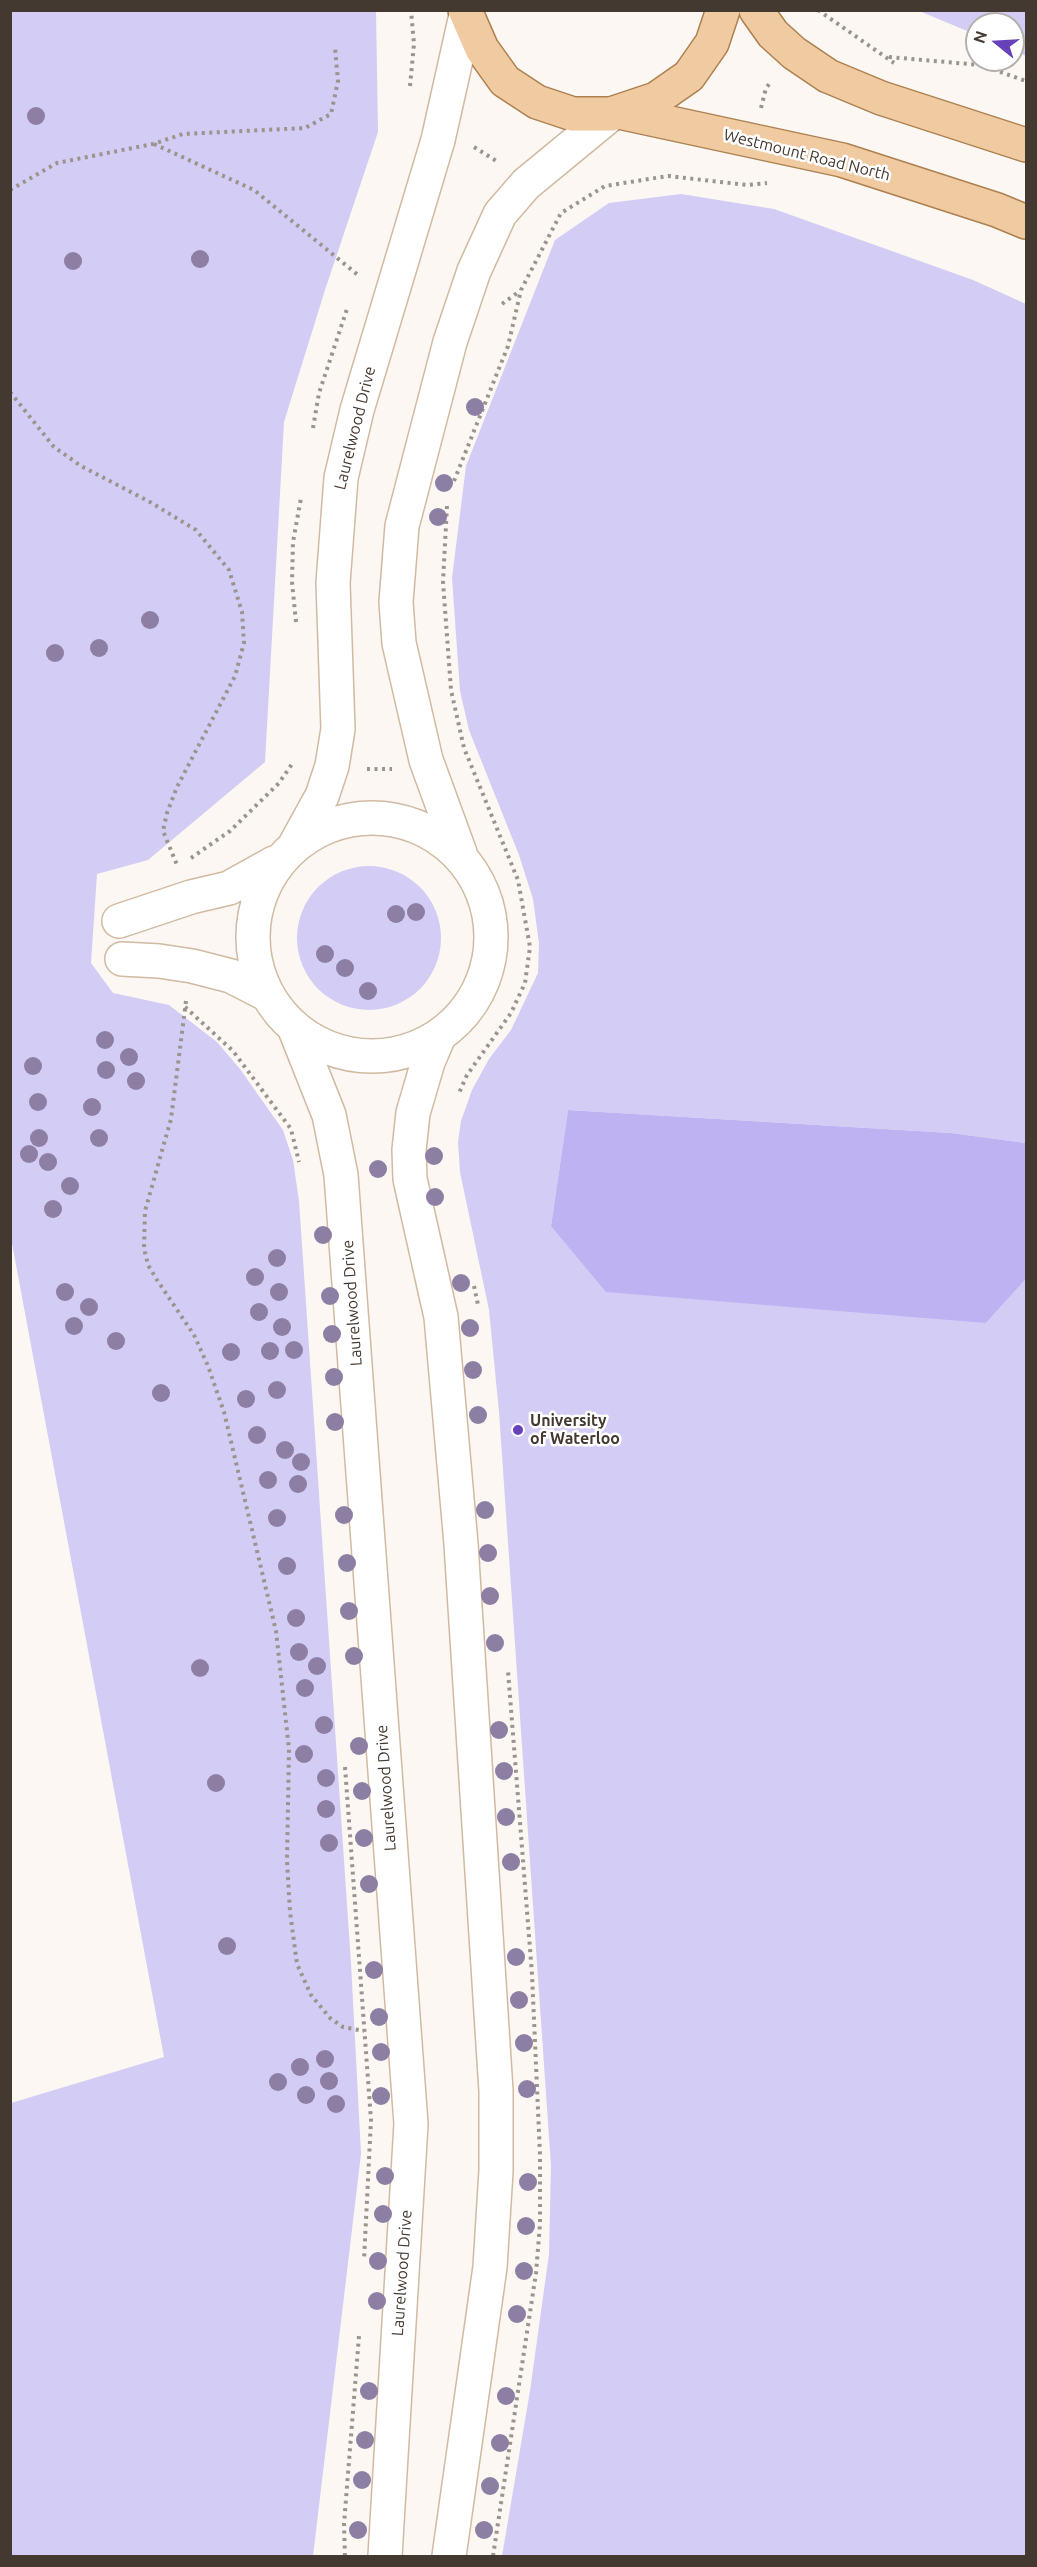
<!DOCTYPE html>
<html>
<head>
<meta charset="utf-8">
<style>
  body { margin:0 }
  #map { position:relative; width:1037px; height:2567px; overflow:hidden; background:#fcf7f2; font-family:Ubuntu,sans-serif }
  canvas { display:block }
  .frame { position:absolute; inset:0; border:12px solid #433930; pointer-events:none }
  .north { position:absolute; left:965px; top:12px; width:60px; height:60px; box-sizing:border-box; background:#fff; border:2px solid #b4b0ac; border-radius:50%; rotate:288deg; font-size:16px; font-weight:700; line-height:24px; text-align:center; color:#433930 }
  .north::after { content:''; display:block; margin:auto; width:21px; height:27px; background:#6641b9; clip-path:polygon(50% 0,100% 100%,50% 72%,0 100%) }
</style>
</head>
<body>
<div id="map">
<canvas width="1037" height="2567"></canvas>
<div class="frame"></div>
<div class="north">N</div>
</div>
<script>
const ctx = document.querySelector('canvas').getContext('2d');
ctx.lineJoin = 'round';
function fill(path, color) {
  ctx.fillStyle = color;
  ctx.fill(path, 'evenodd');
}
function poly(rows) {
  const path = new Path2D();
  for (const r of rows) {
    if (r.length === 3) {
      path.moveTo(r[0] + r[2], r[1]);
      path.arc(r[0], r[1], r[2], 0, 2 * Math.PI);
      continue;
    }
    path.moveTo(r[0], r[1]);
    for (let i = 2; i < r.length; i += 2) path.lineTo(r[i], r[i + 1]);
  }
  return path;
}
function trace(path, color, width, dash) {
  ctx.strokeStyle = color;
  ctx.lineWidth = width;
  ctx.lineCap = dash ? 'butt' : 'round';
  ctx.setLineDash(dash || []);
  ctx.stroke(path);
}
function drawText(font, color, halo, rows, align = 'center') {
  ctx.font = font + ' Ubuntu,sans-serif';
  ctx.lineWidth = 5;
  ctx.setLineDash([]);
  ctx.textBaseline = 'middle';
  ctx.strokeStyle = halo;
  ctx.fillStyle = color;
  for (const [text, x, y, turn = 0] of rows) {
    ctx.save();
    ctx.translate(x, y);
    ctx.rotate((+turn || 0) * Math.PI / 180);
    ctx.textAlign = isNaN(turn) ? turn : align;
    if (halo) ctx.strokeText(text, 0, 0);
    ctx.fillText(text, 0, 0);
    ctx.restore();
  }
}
fill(poly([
  [11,10,376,11,378,132,325,290,284,422,265,762,148,860,97,874,91,963,113,993,169,1005,217,1042,240,1069,283,1130,293,1160,299,1201,351,1963,361,2154,313,2556,11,2556,11,2103,164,2057,11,1238],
  [919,11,1026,11,1026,56,1013,50,1013,24,977,24,977,35],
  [681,194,774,209,973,280,1026,304,1026,1143,951,1133,568,1110,551,1226,986,1323,1026,1279,1026,2556,502,2556,530,2391,549,2254,551,2166,499,1412,489,1310,460,1172,458,1142,461,1121,472,1090,489,1059,511,1030,538,973,539,943,533,899,519,855,469,730,460,691,452,578,466,466,555,240,609,203],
  [369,938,72]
]), '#d3ccf5');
fill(poly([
  [568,1110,951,1133,1026,1143,1026,1279,986,1323,606,1292,551,1226]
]), '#beb2f3');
const minor = poly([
  [372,937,119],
  [295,845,322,796,332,766,338,729,333,583,341,478,357,410,438,140,466,15],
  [460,853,426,760,399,643,396,602,402,526,450,342,474,271,500,214,526,184,611,114],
  [119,921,191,897,229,888,274,863],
  [122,959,159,961,192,966,231,976,268,995],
  [294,1027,329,1115,341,1175,411,2124,385,2556],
  [439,1036,428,1062,413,1113,409,1150,410,1179,441,1317,461,1544,496,2091,496,2171,490,2267,449,2556]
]);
const major = poly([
  [465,10,482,49,505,81,537,102,573,114,611,114,656,99,689,76,712,43,723,10],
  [756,10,773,34,794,53,828,76,881,98,1026,145],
  [619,112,842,160,997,210,1026,222]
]);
trace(minor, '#d1baa2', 36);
trace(major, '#ad8050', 36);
trace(poly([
  [818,10,894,63],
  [889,57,980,65,1026,81],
  [410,86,414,44,411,10],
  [761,108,766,88,771,82],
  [154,144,254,190,358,275],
  [474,147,498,162],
  [10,190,57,163,153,144,183,134,305,128,331,114,338,81,335,48],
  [502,304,520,291],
  [10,392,54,447,81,466,150,502,196,530,229,570,242,612,244,643,235,676,177,787,167,813,163,831,177,865],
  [313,428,319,393,347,309],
  [454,481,508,346,521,290,561,213,605,186,668,176,747,185,767,183],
  [447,506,443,582,451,690,464,748,518,880,530,947,525,983,511,1013,467,1075,459,1093],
  [296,622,292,582,293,542,301,498],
  [367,769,392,769],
  [191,858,230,831,279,783,292,764],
  [186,1001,171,1119,145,1211,144,1248,148,1265,157,1280,194,1335,208,1366,224,1412,276,1631,289,1749,287,1861,290,1912,297,1964,311,1995,330,2018,343,2027,364,2031],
  [185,1007,233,1051,291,1129,299,1162],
  [474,1286,478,1305],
  [345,1767,371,2120,364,2260],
  [345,2556,344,2524,359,2336],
  [493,2556,536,2273,540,2224,540,2155,532,1974,508,1671]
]), '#9b948d', 4, [3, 4.5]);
trace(minor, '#fff', 33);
trace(major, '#f0caa0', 33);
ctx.fillStyle = '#8d7ea4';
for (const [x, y] of [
  [36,116],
  [200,259],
  [73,261],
  [475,407],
  [444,483],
  [438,517],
  [150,620],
  [99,648],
  [55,653],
  [416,912],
  [396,914],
  [325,954],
  [345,968],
  [368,991],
  [105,1040],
  [129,1057],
  [33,1066],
  [106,1070],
  [136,1081],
  [38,1102],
  [92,1107],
  [39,1138],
  [99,1138],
  [29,1154],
  [434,1156],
  [48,1162],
  [378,1169],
  [70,1186],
  [435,1197],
  [53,1209],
  [323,1235],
  [277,1258],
  [255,1277],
  [461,1283],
  [65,1292],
  [279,1292],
  [330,1296],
  [89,1307],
  [259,1312],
  [74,1326],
  [282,1327],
  [470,1328],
  [332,1334],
  [116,1341],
  [294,1350],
  [270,1351],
  [231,1352],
  [473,1370],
  [334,1377],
  [277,1390],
  [161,1393],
  [246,1399],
  [478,1415],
  [335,1422],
  [257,1435],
  [285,1450],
  [301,1462],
  [268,1480],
  [298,1484],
  [485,1510],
  [344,1515],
  [277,1518],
  [488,1553],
  [347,1563],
  [287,1566],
  [490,1596],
  [349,1611],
  [296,1618],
  [495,1643],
  [299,1652],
  [354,1656],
  [317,1666],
  [200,1668],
  [305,1688],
  [324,1725],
  [499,1730],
  [359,1746],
  [304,1754],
  [504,1771],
  [326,1778],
  [216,1783],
  [362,1791],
  [326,1809],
  [506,1817],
  [364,1838],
  [329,1843],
  [511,1862],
  [369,1884],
  [227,1946],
  [516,1957],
  [374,1970],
  [519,2000],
  [379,2017],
  [524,2043],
  [381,2052],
  [325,2059],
  [300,2067],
  [329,2081],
  [278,2082],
  [527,2089],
  [306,2095],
  [381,2096],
  [336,2104],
  [385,2176],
  [528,2182],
  [383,2214],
  [526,2226],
  [378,2261],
  [524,2271],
  [377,2301],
  [517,2314],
  [369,2391],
  [506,2396],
  [365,2440],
  [500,2443],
  [362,2480],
  [490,2486],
  [358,2530],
  [484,2530]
]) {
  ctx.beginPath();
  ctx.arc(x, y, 9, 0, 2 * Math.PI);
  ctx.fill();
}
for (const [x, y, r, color] of [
  [518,1430,6,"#6641b9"]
]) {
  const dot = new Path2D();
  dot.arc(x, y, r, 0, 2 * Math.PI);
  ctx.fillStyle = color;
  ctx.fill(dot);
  trace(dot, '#fff', 2);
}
drawText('16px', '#433930', '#fff', [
  ["Westmount Road North",807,155,14],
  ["Laurelwood Drive",355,428,-76],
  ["Laurelwood Drive",352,1303,-94],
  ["Laurelwood Drive",386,1788,-94],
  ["Laurelwood Drive",402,2273,-86]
]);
drawText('bold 16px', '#433930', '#fff', [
  ["University",530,1421],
  ["of Waterloo",530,1439]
], 'left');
</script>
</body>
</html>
